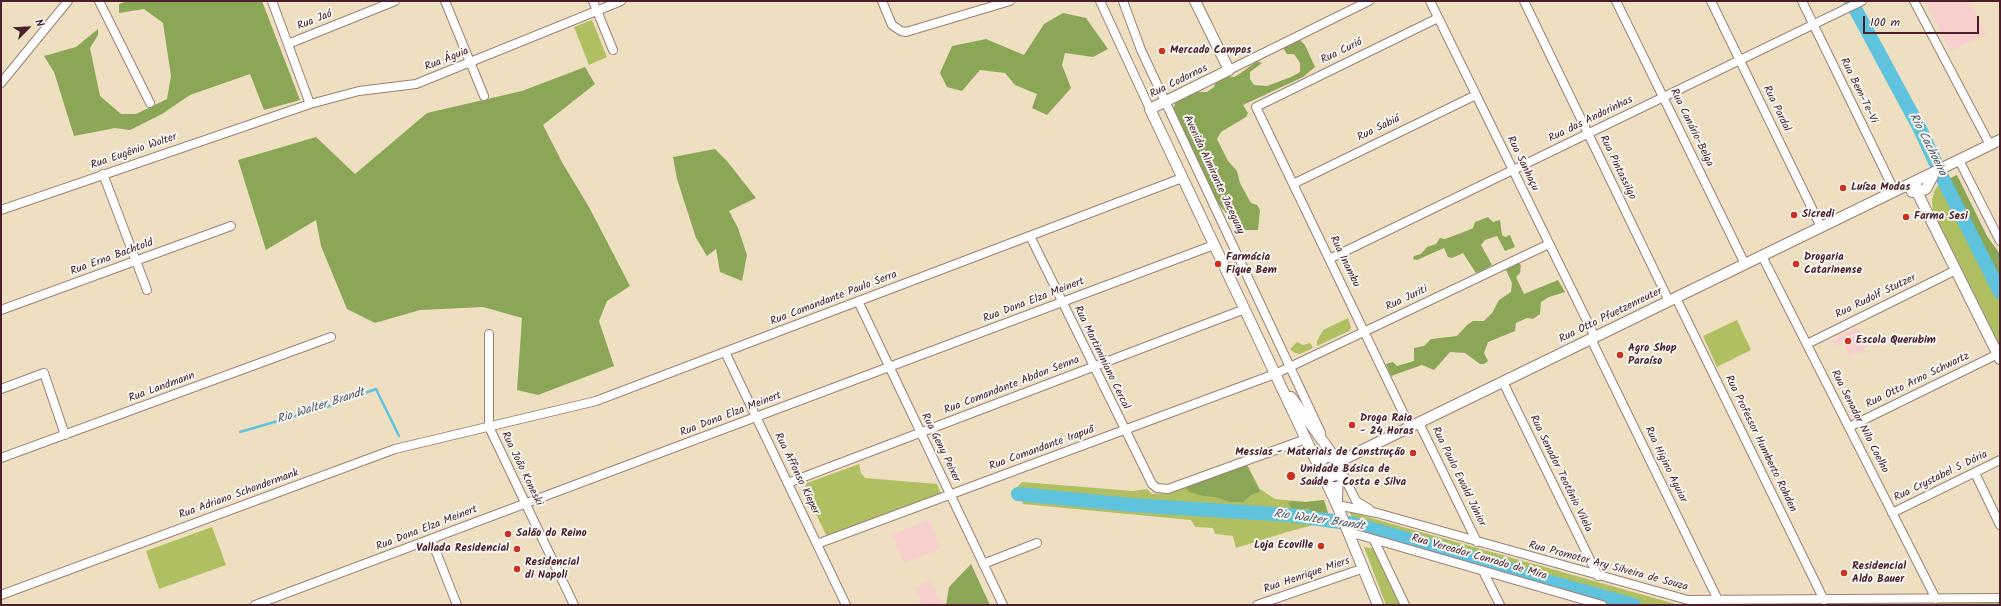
<!DOCTYPE html>
<html>
<head>
<meta charset="utf-8">
<style>
  body { margin:0 }
  #map { position:relative; width:2001px; height:606px; overflow:hidden; background:#eedfc0; font-family:Kalam,sans-serif }
  canvas { display:block }
  .frame { position:absolute; inset:0; border:2px solid #4a1f2b; pointer-events:none }
  .north { position:absolute; left:8px; top:8px; width:40px; height:40px; -webkit-text-stroke:3px #f6f6f2; paint-order:stroke; rotate:66deg; font-size:11px; font-weight:700; line-height:16px; text-align:center; color:#4a1f2b }
  .north::after { content:''; display:block; margin:auto; width:14px; height:18px; background:#4a1f2b; clip-path:polygon(50% 0,100% 100%,50% 72%,0 100%) }
  .scale { position:absolute; left:1863px; top:16px; width:116px; height:18px; box-sizing:border-box; border:2px solid #4a1f2b; border-top:0; padding-left:5px; font-size:12px; line-height:14px; white-space:nowrap; color:#4a1f2b; -webkit-text-stroke:3px #f6f6f2; paint-order:stroke }
</style>
</head>
<body>
<div id="map">
<canvas width="2001" height="606"></canvas>
<div class="frame"></div>
<div class="north">N</div>
<div class="scale">100 m</div>
</div>
<script>
const ctx = document.querySelector('canvas').getContext('2d');
ctx.lineJoin = 'round';
function fill(path, color) {
  ctx.fillStyle = color;
  ctx.fill(path, 'evenodd');
}
function poly(rows) {
  const path = new Path2D();
  for (const r of rows) {
    path.moveTo(r[0], r[1]);
    for (let i = 2; i < r.length; i += 2) path.lineTo(r[i], r[i + 1]);
  }
  return path;
}
function trace(path, color, width, dash) {
  ctx.strokeStyle = color;
  ctx.lineWidth = width;
  ctx.lineCap = dash ? 'butt' : 'round';
  ctx.setLineDash(dash || []);
  ctx.stroke(path);
}
function drawText(font, color, halo, rows, align = 'center') {
  ctx.font = font + ' Kalam,sans-serif';
  ctx.lineWidth = 4;
  ctx.setLineDash([]);
  ctx.textBaseline = 'middle';
  ctx.strokeStyle = halo;
  ctx.fillStyle = color;
  for (const [text, x, y, turn = 0] of rows) {
    ctx.save();
    ctx.translate(x, y);
    ctx.rotate((+turn || 0) * Math.PI / 180);
    ctx.textAlign = isNaN(turn) ? turn : align;
    if (halo) ctx.strokeText(text, 0, 0);
    ctx.fillText(text, 0, 0);
    ctx.restore();
  }
}
fill(poly([
  [1925,1,1969,1,1986,34,1951,51],
  [1857,327,1867,347,1864,349,1865,352,1860,355,1858,352,1849,356,1843,342,1835,346,1832,340],
  [929,520,940,549,904,563,892,534],
  [931,580,942,605,922,605,914,588]
]), '#f7d0cd');
fill(poly([
  [592,20,607,57,589,65,574,27],
  [1944,181,2000,292,2000,346,1933,211,1932,201,1934,192,1938,185],
  [1348,318,1351,328,1349,331,1317,346,1317,341,1323,330],
  [1737,320,1751,350,1717,367,1703,336],
  [1297,342,1303,345,1310,343,1313,348,1300,354,1295,353,1290,349],
  [1246,463,1260,489,1275,499,1306,502,1324,500,1330,520,1332,520,1287,532,1236,548,1233,536,1215,534,1213,528,1195,527,1191,520,1023,504,1016,488,1022,482,1133,491,1147,489,1152,494,1168,493],
  [859,464,861,473,865,478,937,484,941,493,939,500,828,539,804,489,807,483],
  [1350,512,1679,605,1626,605,1356,531],
  [212,527,226,565,159,589,146,551],
  [1364,547,1376,549,1402,605,1386,605],
  [2000,602,2000,605,1818,605]
]), '#b0bf62');
fill(poly([
  [127,1,262,1,300,100,264,110,250,74,190,95,162,114,130,130,115,128,74,136,54,72,44,56,76,47,98,29,98,35,90,48,100,96,121,114,136,114,167,99,171,76,163,23,144,9,119,13,119,4],
  [1063,13,1086,18,1108,49,1093,57,1065,53,1062,65,1071,88,1047,115,1032,108,1037,94,1015,85,1005,73,980,70,962,91,947,87,940,73,952,46,986,39,1024,55,1044,24],
  [1300,40,1305,45,1315,67,1303,77,1243,105,1248,113,1246,117,1221,132,1217,139,1228,161,1237,171,1240,183,1247,196,1251,203,1257,205,1260,210,1258,230,1241,230,1232,215,1225,212,1214,198,1173,111,1175,104,1181,96,1192,92,1207,92,1214,87,1216,81,1221,75,1234,77,1238,75,1257,61,1262,63,1250,72,1250,79,1254,85,1267,86,1291,77,1300,72,1300,63,1294,54,1287,54,1283,48],
  [585,67,595,84,543,125,563,164,589,207,630,286,607,301,599,321,614,366,538,395,517,390,522,318,483,307,420,310,375,323,347,309,321,246,316,220,266,250,238,160,316,137,355,174,427,113,522,91],
  [715,149,727,161,756,198,729,211,738,228,747,255,742,281,720,272,716,249,707,256,696,238,677,179,673,157],
  [1957,175,1987,236,2000,254,2000,292,1944,181],
  [1488,217,1493,222,1500,220,1502,235,1505,237,1510,235,1515,247,1505,251,1497,236,1485,240,1481,245,1492,265,1485,269,1476,273,1463,253,1452,258,1448,257,1444,248,1417,260,1413,259,1414,256,1421,254,1427,247,1436,244,1440,238,1445,239,1469,230,1473,228,1475,222],
  [1516,261,1521,265,1520,273,1516,277,1524,294,1558,280,1565,292,1549,297,1541,302,1540,314,1533,319,1527,318,1516,323,1515,331,1488,342,1484,353,1488,361,1484,364,1480,364,1465,353,1450,352,1434,370,1422,365,1391,376,1386,364,1393,362,1397,366,1414,361,1414,348,1424,346,1431,339,1457,336,1467,325,1473,321,1484,321,1492,313,1499,300,1511,292,1512,283,1506,270],
  [1246,463,1260,492,1251,495,1243,502,1230,502,1215,497,1203,496,1190,492,1184,487],
  [1324,500,1330,520,1318,518,1308,508,1293,511,1288,503,1292,501,1306,502],
  [971,564,990,605,946,605,949,587]
]), '#8ca658');
trace(poly([
  [240,432,333,405,376,389,399,436]
]), '#5fc3dd', 2.5);
trace(poly([
  [1851,1,1920,129,1944,181,2000,292],
  [1018,494,1132,505,1290,515,1354,524,1502,566,1528,576,1634,605]
]), '#5fc3dd', 14);
const minor = poly([
  [99,1,150,103],
  [272,1,310,104],
  [445,1,484,96],
  [593,1,613,50],
  [882,1,892,25,901,31,906,32,1010,1],
  [1100,1,1150,109],
  [1123,1,1141,50,1321,433],
  [1430,1,1595,337],
  [1524,1,1669,301],
  [1616,1,1745,264],
  [1711,1,1821,227],
  [1802,1,1895,192],
  [1914,1,1990,145],
  [288,44,395,1],
  [1229,70,1369,1],
  [1,83,68,1],
  [1959,160,2000,241],
  [103,174,147,290],
  [1293,184,1476,95],
  [1,210,310,104,359,91,416,84,621,1],
  [1030,236,1152,484,1157,488,1168,489,1306,439],
  [1762,256,1936,599],
  [1329,259,1862,1],
  [1676,298,1824,600],
  [858,301,1003,605],
  [1,310,231,226],
  [489,334,489,427,574,605],
  [1591,339,1720,604],
  [1807,344,1956,270],
  [725,352,846,605],
  [1503,382,1598,576],
  [1,389,44,373,65,435],
  [1419,423,1477,542],
  [1410,427,1256,107,1438,18],
  [1849,427,1998,354],
  [1,458,331,337],
  [1339,466,1356,501,1369,509],
  [1975,473,2000,525],
  [788,483,1245,309],
  [1337,505,1377,513,1688,600,2000,598],
  [1892,513,2000,460],
  [1349,532,1602,605],
  [431,539,457,605],
  [1374,540,1405,605],
  [817,544,1275,374,1549,244],
  [983,564,1037,543],
  [1483,571,1500,605],
  [1,595,395,449,596,401,1182,178],
  [255,605,1214,245],
  [1257,605,1364,568]
]);
const major = poly([
  [1195,1,1229,70,1150,109,1337,505,1378,605],
  [1916,182,1917,192,2000,359],
  [1912,192,1917,192,1926,189,1935,172],
  [1291,397,1335,458],
  [1338,462,2000,140],
  [1320,468,1321,462,1325,457,1332,457,1338,462,1339,469,1336,474,1330,476,1322,473],
  [1337,501,1338,471]
]);
trace(minor, '#9c7f76', 10);
trace(major, '#9c7f76', 12);
trace(minor, '#fff', 8);
trace(major, '#fff', 10);
for (const [x, y, r, color] of [
  [1162,51,4,"#c8321e"],
  [1843,188,4,"#c8321e"],
  [1794,215,4,"#c8321e"],
  [1906,217,4,"#c8321e"],
  [1218,264,4,"#c8321e"],
  [1796,264,4,"#c8321e"],
  [1848,341,4,"#c8321e"],
  [1620,355,4,"#c8321e"],
  [1352,425,4,"#c8321e"],
  [1413,453,4,"#c8321e"],
  [1291,476,5,"#c8321e"],
  [508,534,4,"#c8321e"],
  [1321,546,4,"#c8321e"],
  [517,549,4,"#c8321e"],
  [517,569,4,"#c8321e"],
  [1844,573,4,"#c8321e"]
]) {
  const dot = new Path2D();
  dot.arc(x, y, r, 0, 2 * Math.PI);
  ctx.fillStyle = color;
  ctx.fill(dot);
  trace(dot, '#f6f6f2', 1.5);
}
drawText('11px', '#4a1f2b', '#f6f6f2', [
  ["Rua Jaó",315,21,-22],
  ["Rua Curió",1342,52,-26],
  ["Rua Águia",447,60,-22],
  ["Rua Codornas",1179,82,-26],
  ["Rua Bem-Te-Vi",1858,91,64],
  ["Rua Pardal",1776,109,64],
  ["Rua das Andorinhas",1591,120,-26],
  ["Rua Canário-Belga",1691,128,64],
  ["Rua Sabiá",1379,129,-26],
  ["Rua Eugênio Wolter",134,152,-19],
  ["Rua Sanhaçu",1522,164,64],
  ["Rua Pintassilgo",1617,168,64],
  ["Avenida Almirante Jaceguay",1213,175,65],
  ["Rua Erna Bachtold",112,258,-20],
  ["Rua Inambu",1344,262,64],
  ["Rua Rudolf Stutzer",1876,297,-26],
  ["Rua Comandante Paulo Serra",834,299,-21],
  ["Rua Juriti",1407,299,-25],
  ["Rua Dona Elza Meinert",1034,301,-21],
  ["Rua Otto Pfuetzenreuter",1611,316,-26],
  ["Rua Martiminiano Cercal",1101,358,64],
  ["Rua Otto Arno Schwartz",1918,381,-26],
  ["Rua Comandante Abdon Senna",1012,386,-21],
  ["Rua Landmann",162,388,-20],
  ["Rua Dona Elza Meinert",731,415,-21],
  ["Rua Senador Nilo Coelho",1859,422,63],
  ["Rua Professor Humberto Rohden",1760,444,64],
  ["Rua Geny Peixer",940,448,64],
  ["Rua Comandante Irapuã",1042,449,-20],
  ["Rua Higino Aguiar",1665,465,64],
  ["Rua João Koneski",521,469,64],
  ["Rua Affonso Kieper",796,474,64],
  ["Rua Senador Teotônio Vilela",1560,474,64],
  ["Rua Paulo Ewald Júnior",1458,477,64],
  ["Rua Crystabel S Dória",1941,477,-26],
  ["Rua Adriano Schondermank",239,495,-20],
  ["Rua Dona Elza Meinert",427,529,-21],
  ["Rua Vereador Conrado de Mira",1479,558,16],
  ["Rua Promotor Ary Silveira de Souza",1608,567,15],
  ["Rua Henrique Miers",1307,576,-19]
]);
drawText('bold 11px', '#4a1f2b', '#f6f6f2', [
  ["Mercado Campos",1170,51],
  ["Luíza Modas",1851,188],
  ["Sicredi",1802,215],
  ["Farma Sesi",1914,217],
  ["Farmácia",1226,258],
  ["Fique Bem",1226,271],
  ["Drogaria",1804,258],
  ["Catarinense",1804,271],
  ["Escola Querubim",1856,341],
  ["Agro Shop",1628,349],
  ["Paraíso",1628,362],
  ["Droga Raia",1360,419],
  ["- 24 Horas",1360,432],
  ["Messias - Materiais de Construção",1405,453,"right"],
  ["Unidade Básica de",1300,470],
  ["Saúde - Costa e Silva",1300,483],
  ["Salão do Reino",516,534],
  ["Loja Ecoville",1313,546,"right"],
  ["Vallada Residencial",509,549,"right"],
  ["Residencial",525,563],
  ["di Napoli",525,576],
  ["Residencial",1852,567],
  ["Aldo Bauer",1852,580]
], 'left');
drawText('italic 12px', '#515869', '#f6f6f2', [
  ["Rio Cachoeira",1927,145,63],
  ["Rio Walter Brandt",321,407,-18],
  ["Rio Walter Brandt",1319,521,8]
]);
</script>
</body>
</html>
